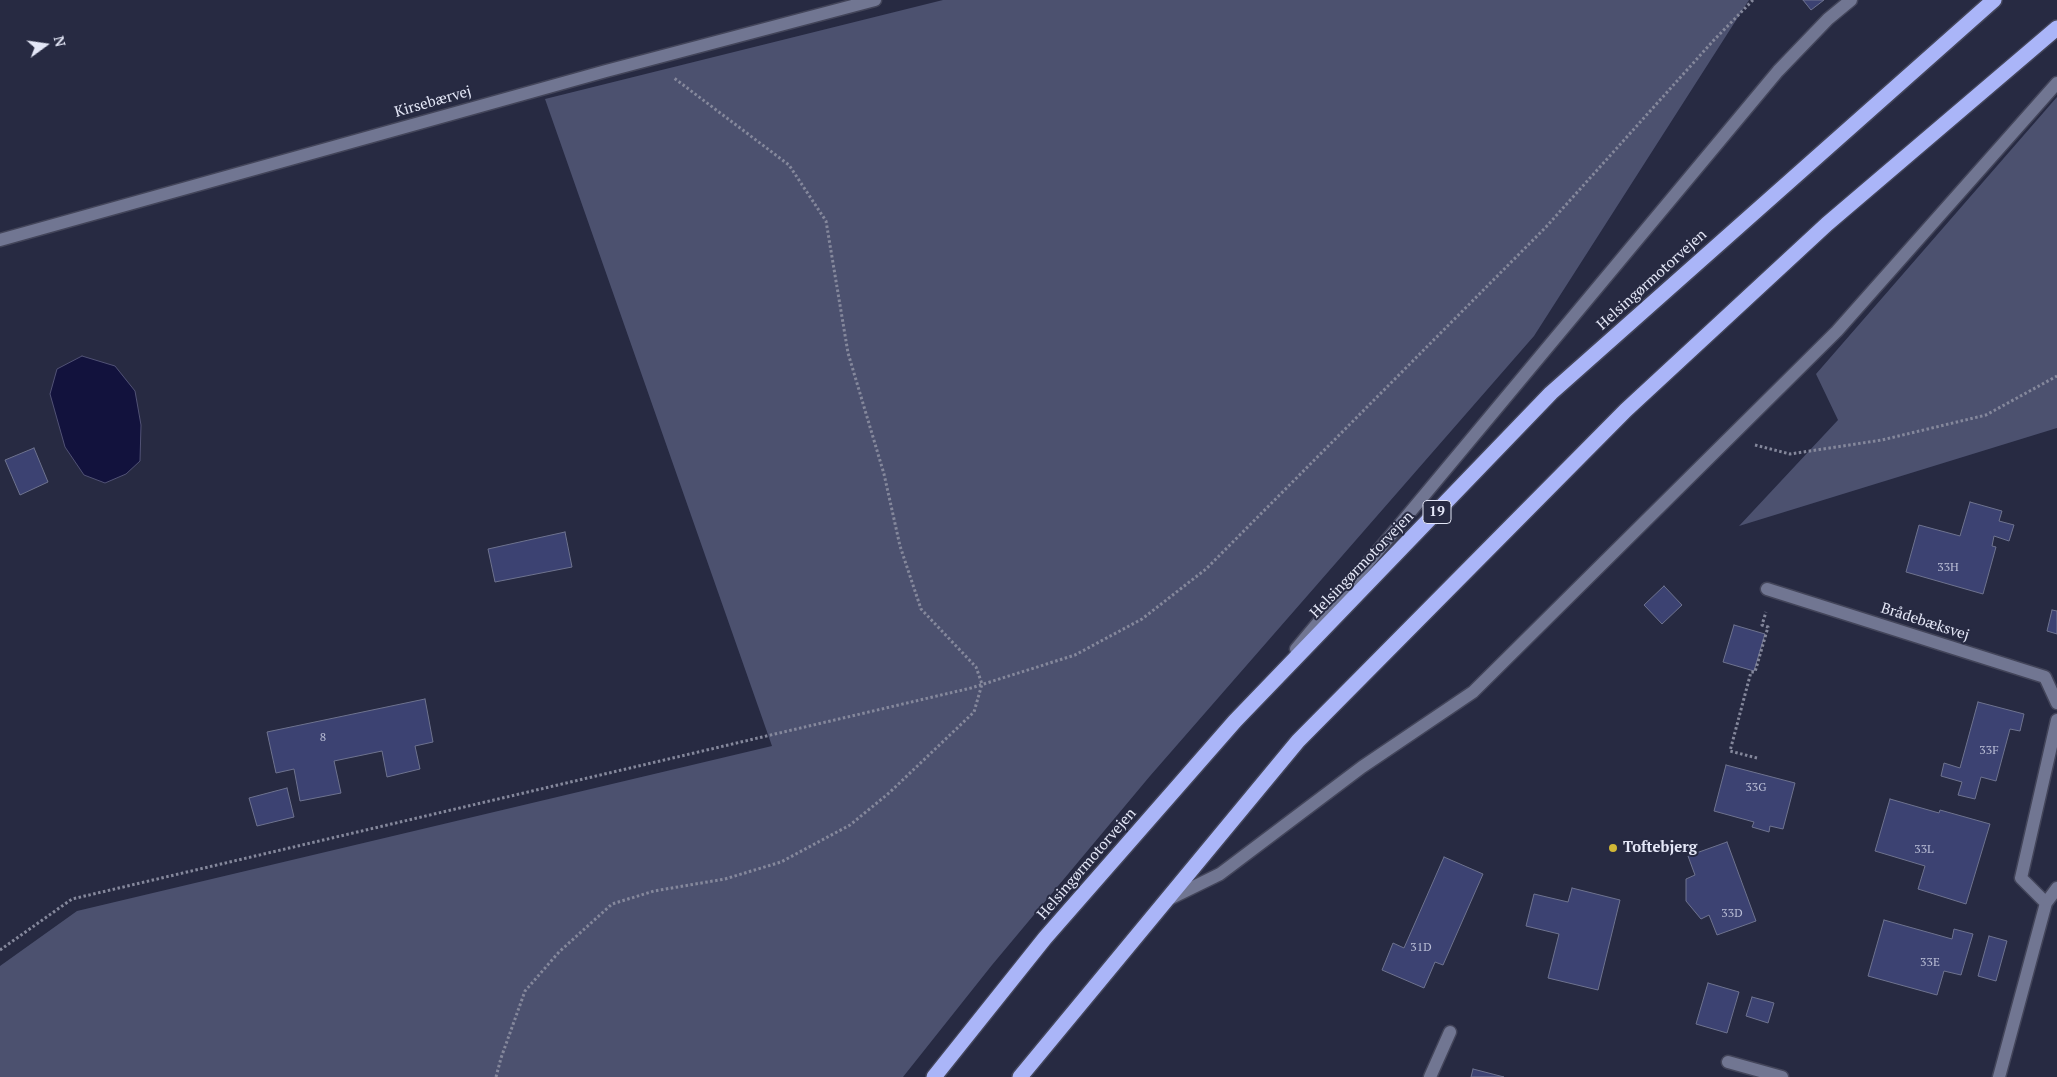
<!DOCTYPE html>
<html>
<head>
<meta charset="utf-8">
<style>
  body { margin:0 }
  #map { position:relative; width:2057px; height:1077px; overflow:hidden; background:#272a42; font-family:"PT Serif",serif }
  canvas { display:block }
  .north { position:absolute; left:20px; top:20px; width:50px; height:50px; -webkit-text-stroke:4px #272a42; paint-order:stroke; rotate:76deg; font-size:14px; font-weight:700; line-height:20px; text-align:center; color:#e4e7f7 }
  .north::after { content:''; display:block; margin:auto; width:18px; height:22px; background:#e4e7f7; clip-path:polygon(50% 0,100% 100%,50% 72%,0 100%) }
</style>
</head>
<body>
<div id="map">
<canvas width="2057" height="1077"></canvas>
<div class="north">N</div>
</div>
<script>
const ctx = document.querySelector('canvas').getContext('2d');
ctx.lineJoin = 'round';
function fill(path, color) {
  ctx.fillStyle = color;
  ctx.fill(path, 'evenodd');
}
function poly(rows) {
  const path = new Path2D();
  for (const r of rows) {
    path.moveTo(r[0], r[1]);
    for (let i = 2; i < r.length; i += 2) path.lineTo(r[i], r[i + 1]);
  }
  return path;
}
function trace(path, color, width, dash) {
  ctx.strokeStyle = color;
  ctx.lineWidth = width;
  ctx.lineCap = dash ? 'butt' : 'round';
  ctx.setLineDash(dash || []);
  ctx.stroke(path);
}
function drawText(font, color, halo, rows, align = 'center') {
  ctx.font = font + ' "PT Serif",serif';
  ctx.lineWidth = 4;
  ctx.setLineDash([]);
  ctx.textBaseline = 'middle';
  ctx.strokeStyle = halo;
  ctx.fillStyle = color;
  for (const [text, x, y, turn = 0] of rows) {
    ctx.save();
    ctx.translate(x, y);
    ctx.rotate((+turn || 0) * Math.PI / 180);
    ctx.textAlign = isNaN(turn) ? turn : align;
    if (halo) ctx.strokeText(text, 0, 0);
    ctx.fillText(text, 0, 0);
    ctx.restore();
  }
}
fill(poly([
  [943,0,1749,0,1534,336,1150,776,992,965,903,1077,0,1077,0,966,77,911,772,746,545,99],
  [2057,97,2057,428,1739,526,1838,420,1816,374]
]), '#4c516f');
const water = poly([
  [82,356,115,366,135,391,141,425,140,461,126,474,105,483,84,475,65,447,50,394,57,369,82,356]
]);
fill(water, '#12123d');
trace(water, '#515275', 1);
const building = poly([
  [1803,0,1824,0,1811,10,1803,0],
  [34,448,48,482,20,495,5,460,34,448],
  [1970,502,2002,511,1999,521,2014,525,2009,541,1994,536,1992,546,1996,547,1983,594,1906,572,1919,525,1960,536,1970,502],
  [565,532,572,567,495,582,488,549,565,532],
  [1664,586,1682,605,1662,624,1644,605,1664,586],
  [2052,610,2057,611,2057,634,2047,631,2052,610],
  [1734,625,1765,634,1754,671,1723,662,1734,625],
  [425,699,433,742,415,746,420,769,387,777,382,751,334,761,341,793,300,801,294,769,276,773,267,732,425,699],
  [1978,702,2024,714,2020,731,2010,729,1996,781,1981,777,1975,799,1958,795,1962,782,1941,776,1944,763,1960,768,1978,702],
  [1726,765,1795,783,1783,829,1770,826,1769,832,1752,827,1754,822,1714,811,1726,765],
  [287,788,294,817,257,826,249,798,287,788],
  [1890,799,1939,813,1940,810,1990,824,1966,904,1918,889,1925,866,1875,851,1890,799],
  [1727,842,1756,921,1717,935,1709,915,1701,919,1686,901,1686,879,1695,875,1688,856,1727,842],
  [1444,857,1483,874,1443,965,1435,962,1424,988,1382,970,1393,943,1404,948,1444,857],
  [1572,888,1620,900,1598,990,1548,978,1559,934,1526,926,1534,894,1568,902,1572,888],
  [1884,920,1952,939,1954,929,1973,934,1961,975,1944,971,1937,995,1868,976,1884,920],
  [1989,936,2007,941,1996,981,1978,976,1989,936],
  [1708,983,1739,992,1727,1033,1696,1024,1708,983],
  [1752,997,1774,1003,1768,1023,1746,1016,1752,997],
  [1473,1069,1504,1077,1471,1077,1473,1069]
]);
fill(building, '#3c4272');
trace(building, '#6e738f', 1);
const minor = poly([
  [0,240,606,71,875,0],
  [1767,589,2045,677,2057,703],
  [1296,649,1778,71,1828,19,1851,0],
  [1169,899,1220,874,1362,767,1473,692,1837,331,2057,83],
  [2046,903,2021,878,2057,720],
  [1728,1062,1782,1077],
  [1430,1077,1450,1032],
  [1999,1077,2046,903,2057,888]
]);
const highway = poly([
  [934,1077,1045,938,1235,721,1551,393,1994,0],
  [1020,1077,1298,741,1626,410,1827,224,2057,28]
]);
trace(minor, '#43455a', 15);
trace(highway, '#43455a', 18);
trace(poly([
  [1755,445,1790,454,1882,440,1986,415,2057,376],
  [1757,758,1730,751,1751,672,1755,672,1768,627,1762,625,1766,612],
  [0,950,72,899,971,688,1075,655,1142,619,1206,569,1546,227,1713,41,1753,0],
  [496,1077,501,1058,525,991,559,952,612,904,654,891,725,879,781,862,850,825,889,793,974,712,982,684,976,667,921,609,900,546,884,474,848,353,826,221,789,165,674,78]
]), '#85889c', 3, [2.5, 2.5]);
trace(minor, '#717692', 12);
trace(highway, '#aab5f8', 15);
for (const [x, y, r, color] of [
  [1613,848,5,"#d1b736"]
]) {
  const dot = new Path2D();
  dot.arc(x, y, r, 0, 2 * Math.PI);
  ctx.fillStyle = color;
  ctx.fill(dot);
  trace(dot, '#272a42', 2);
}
drawText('12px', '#babed6', null, [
  ["33H",1948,568],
  ["8",323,738],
  ["33F",1989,751],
  ["33G",1756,788],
  ["33L",1924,850],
  ["33D",1732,914],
  ["31D",1421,948],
  ["33E",1930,963]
]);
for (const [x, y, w] of [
  [1437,512,28]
]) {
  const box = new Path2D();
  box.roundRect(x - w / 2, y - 11.5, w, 23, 4);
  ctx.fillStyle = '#272a42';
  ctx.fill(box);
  trace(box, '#e4e7f7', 1);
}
drawText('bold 14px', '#e4e7f7', null, [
  ["19",1437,512]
]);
drawText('15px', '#e4e7f7', '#272a42', [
  ["Kirsebærvej",433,102,-16],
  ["Helsingørmotorvejen",1652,280,-42],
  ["Helsingørmotorvejen",1362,565,-46],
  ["Brådebæksvej",1925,622,18],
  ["Helsingørmotorvejen",1087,864,-49]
]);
drawText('bold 15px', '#e4e7f7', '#272a42', [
  ["Toftebjerg",1623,848]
], 'left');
</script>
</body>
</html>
